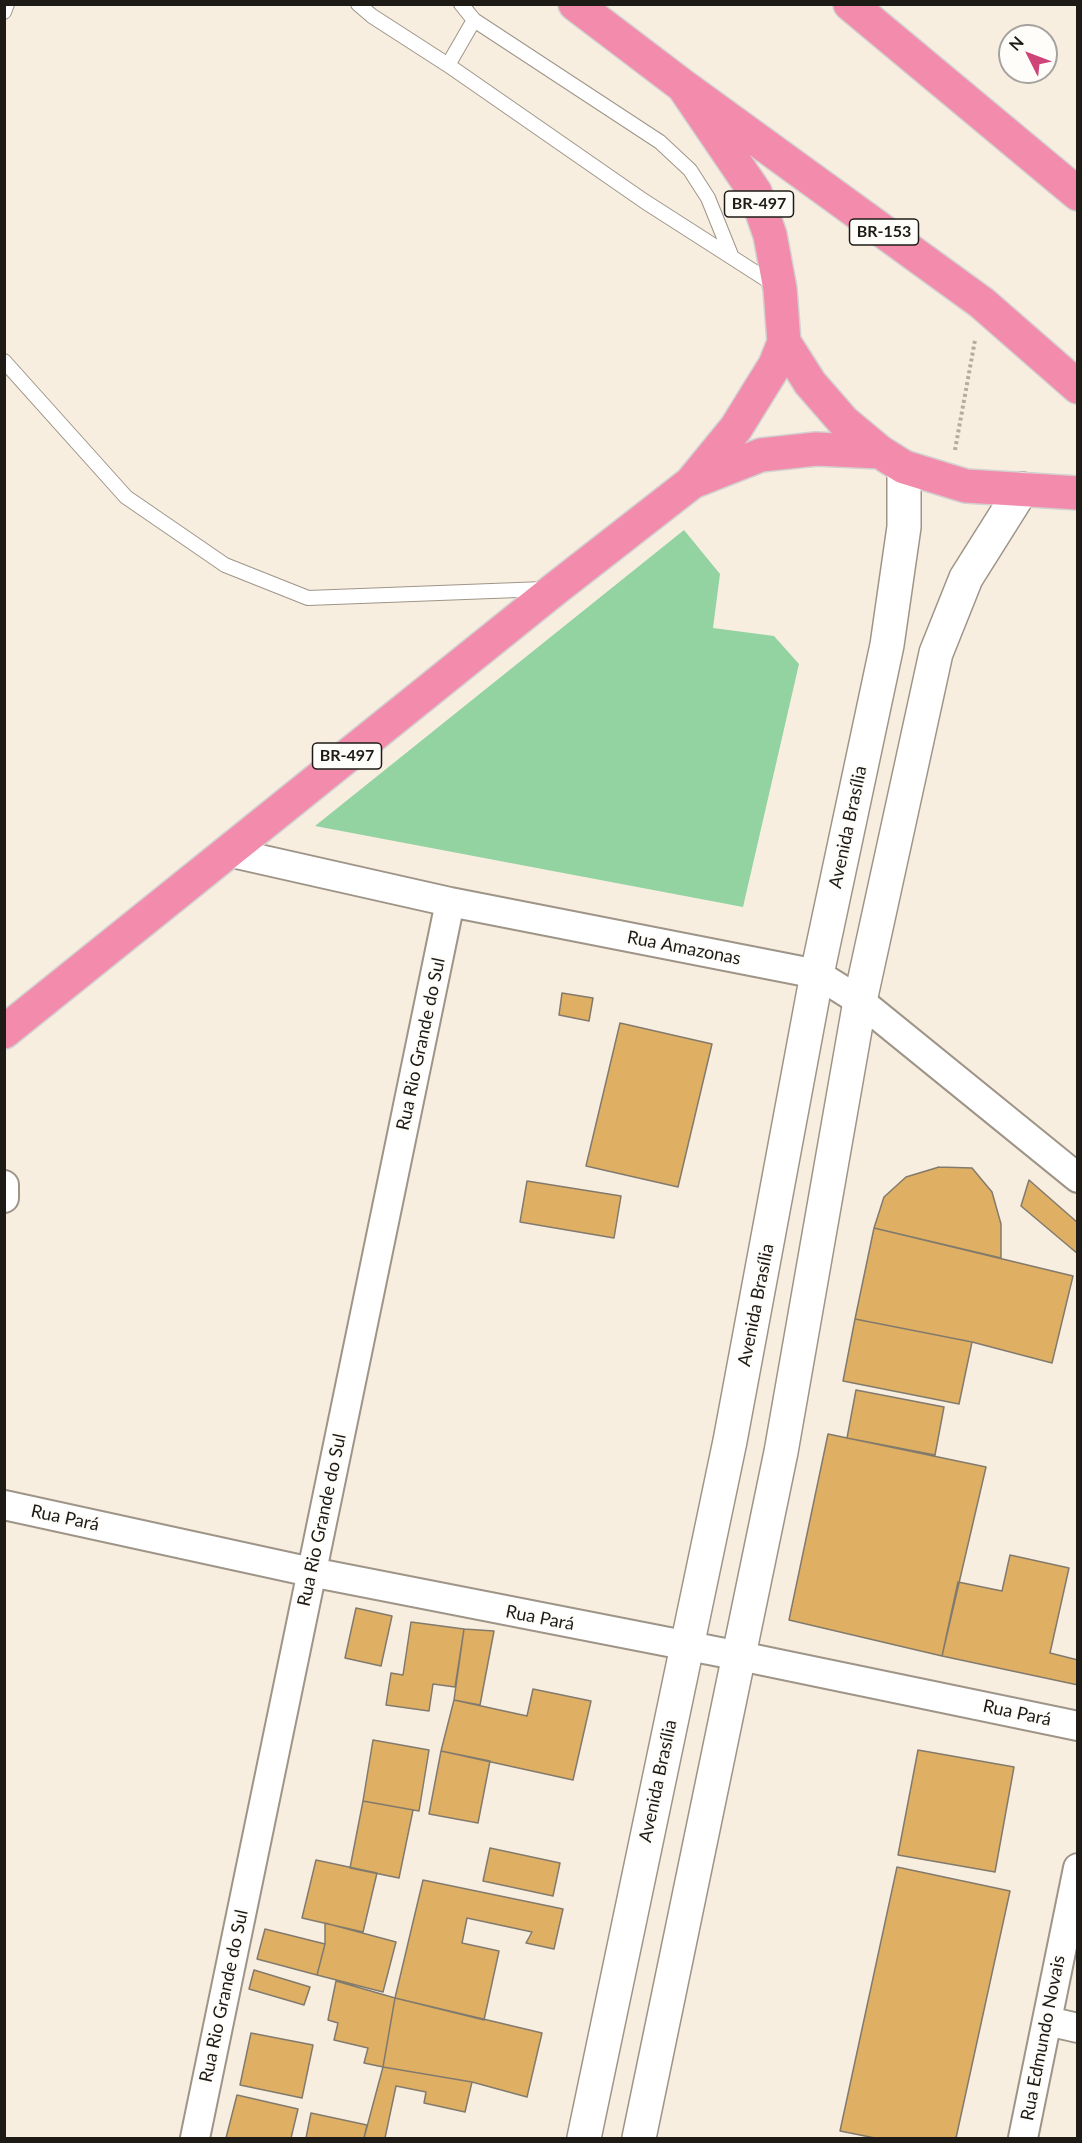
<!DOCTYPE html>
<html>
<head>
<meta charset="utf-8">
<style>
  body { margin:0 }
  #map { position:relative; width:1082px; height:2143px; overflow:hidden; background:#f8eee0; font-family:Lato,sans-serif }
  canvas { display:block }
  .frame { position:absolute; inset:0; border:6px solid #1e1b16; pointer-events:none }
  .north { position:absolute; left:998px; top:24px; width:60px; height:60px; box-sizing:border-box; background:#fefdfa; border:2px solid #a4a39f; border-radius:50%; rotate:312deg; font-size:16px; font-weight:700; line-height:24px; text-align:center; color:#1e1b16 }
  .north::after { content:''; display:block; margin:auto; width:21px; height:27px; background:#ce4479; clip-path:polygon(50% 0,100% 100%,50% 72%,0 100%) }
</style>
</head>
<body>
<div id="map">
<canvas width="1082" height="2143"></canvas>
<div class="frame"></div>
<div class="north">N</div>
</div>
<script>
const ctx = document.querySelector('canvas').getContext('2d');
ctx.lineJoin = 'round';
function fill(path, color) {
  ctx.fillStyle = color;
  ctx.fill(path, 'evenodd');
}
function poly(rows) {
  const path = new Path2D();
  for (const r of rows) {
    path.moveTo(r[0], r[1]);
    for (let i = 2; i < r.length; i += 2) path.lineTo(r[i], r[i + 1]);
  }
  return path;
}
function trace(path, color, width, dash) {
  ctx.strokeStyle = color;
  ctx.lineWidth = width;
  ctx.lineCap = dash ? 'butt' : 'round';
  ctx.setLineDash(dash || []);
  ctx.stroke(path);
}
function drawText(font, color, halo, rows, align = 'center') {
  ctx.font = font + ' Lato,sans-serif';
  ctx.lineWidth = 4.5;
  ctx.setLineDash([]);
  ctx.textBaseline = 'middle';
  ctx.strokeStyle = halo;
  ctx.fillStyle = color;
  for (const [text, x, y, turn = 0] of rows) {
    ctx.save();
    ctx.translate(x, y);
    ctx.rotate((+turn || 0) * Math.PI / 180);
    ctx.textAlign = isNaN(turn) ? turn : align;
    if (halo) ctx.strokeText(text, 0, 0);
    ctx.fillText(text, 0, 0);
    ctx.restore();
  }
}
fill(poly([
  [684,530,720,574,713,628,774,636,799,664,743,907,315,826]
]), '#93d2a1');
const building = poly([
  [562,993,593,998,589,1021,559,1015,562,993],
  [620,1023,712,1044,678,1187,586,1166,620,1023],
  [939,1167,972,1168,992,1192,1001,1224,1001,1258,874,1228,884,1197,906,1177,939,1167],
  [1029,1180,1078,1223,1078,1254,1021,1206,1029,1180],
  [527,1181,621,1196,614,1238,520,1222,527,1181],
  [874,1228,1073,1276,1052,1363,972,1342,855,1319,874,1228],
  [855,1319,972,1342,959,1404,843,1381,855,1319],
  [856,1390,944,1407,935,1455,847,1438,856,1390],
  [828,1434,986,1467,942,1656,789,1620,828,1434],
  [1010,1555,1069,1568,1050,1653,1078,1660,1078,1685,942,1656,958,1582,1002,1591,1010,1555],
  [356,1608,392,1616,381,1666,345,1658,356,1608],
  [411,1622,464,1629,455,1687,433,1684,429,1711,386,1705,391,1673,403,1675,411,1622],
  [464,1629,494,1631,480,1705,454,1700,464,1629],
  [533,1689,591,1701,573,1780,441,1751,454,1700,527,1716,533,1689],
  [373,1740,429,1750,419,1811,363,1801,373,1740],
  [918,1750,1014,1767,995,1872,898,1855,918,1750],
  [441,1751,490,1761,478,1823,429,1814,441,1751],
  [363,1801,413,1810,399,1878,350,1868,363,1801],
  [490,1848,560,1863,553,1896,483,1881,490,1848],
  [316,1860,377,1873,363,1932,302,1918,316,1860],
  [897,1867,1010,1891,956,2138,875,2138,840,2131,897,1867],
  [423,1880,563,1909,554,1949,526,1943,532,1932,467,1918,462,1943,499,1951,484,2020,395,1998,423,1880],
  [325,1923,396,1942,383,1992,317,1975,325,1944,325,1923],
  [265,1929,325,1944,317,1975,257,1959,265,1929],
  [254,1970,310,1987,304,2005,249,1989,254,1970],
  [336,1981,395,1998,383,2067,364,2063,368,2048,334,2040,338,2023,328,2020,336,1981],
  [395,1998,542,2033,527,2097,472,2082,383,2067,395,1998],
  [251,2033,313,2045,302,2098,240,2085,251,2033],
  [383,2067,472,2082,465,2112,424,2103,426,2092,396,2086,385,2138,364,2138,383,2067],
  [237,2095,298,2109,291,2138,226,2138,237,2095],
  [311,2113,367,2125,364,2138,306,2138,311,2113]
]);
fill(building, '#dfb063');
trace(building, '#827a6d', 1.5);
const lane = poly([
  [358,4,372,16,448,65],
  [461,4,474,20,448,65,644,201,775,285],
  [4,12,7,4],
  [474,20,660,142,690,170,708,198,731,255],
  [4,361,126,497,225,565,308,598,544,589]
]);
const street = poly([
  [228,852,450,902,817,974,860,1001,1078,1178],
  [4,1185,4,1198],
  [4,1505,311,1572,740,1656,1078,1726],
  [1047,2021,1078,2028],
  [195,2138,450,902],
  [1023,2138,1078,1868]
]);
const secondary = poly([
  [584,2138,730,1441,817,974,887,645,904,527,904,467],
  [639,2138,781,1452,860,1001,936,653,966,578,1022,489]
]);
const highway = poly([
  [575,4,683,86,982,303,1078,387],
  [850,4,1078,194],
  [784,342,810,383,844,422,880,452,904,467,966,486,1078,493],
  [695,481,761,455,816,449,880,452],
  [4,1032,555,589,691,483,736,428,775,365,784,342,780,289,770,235,755,192,683,86]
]);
trace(lane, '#9e9588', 16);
trace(street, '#9e9588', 32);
trace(secondary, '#9e9588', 36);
trace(highway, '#d2d1d0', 36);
trace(poly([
  [955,450,975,340]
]), '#b4aca1', 4, [3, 3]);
trace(lane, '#fff', 14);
trace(street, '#fff', 28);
trace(secondary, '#fff', 33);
trace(highway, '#f38cac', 33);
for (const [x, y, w] of [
  [759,204,69],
  [884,232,69],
  [347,756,69]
]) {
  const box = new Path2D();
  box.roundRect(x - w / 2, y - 13, w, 26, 4.5);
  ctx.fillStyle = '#fefdfa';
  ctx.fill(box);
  trace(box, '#1e1b16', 1.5);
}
drawText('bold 16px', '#1e1b16', null, [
  ["BR-497",759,204],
  ["BR-153",884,232],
  ["BR-497",347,756]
]);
drawText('18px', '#1e1b16', '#fefdfa', [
  ["Avenida Brasília",848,827,-78],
  ["Rua Amazonas",684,948,11],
  ["Rua Rio Grande do Sul",421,1044,-78],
  ["Avenida Brasília",756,1305,-79],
  ["Rua Pará",65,1518,12],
  ["Rua Rio Grande do Sul",322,1520,-78],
  ["Rua Pará",540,1618,11],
  ["Rua Pará",1017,1713,12],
  ["Avenida Brasília",658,1781,-78],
  ["Rua Rio Grande do Sul",224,1996,-78],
  ["Rua Edmundo Novais",1043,2038,-79]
]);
</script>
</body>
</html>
